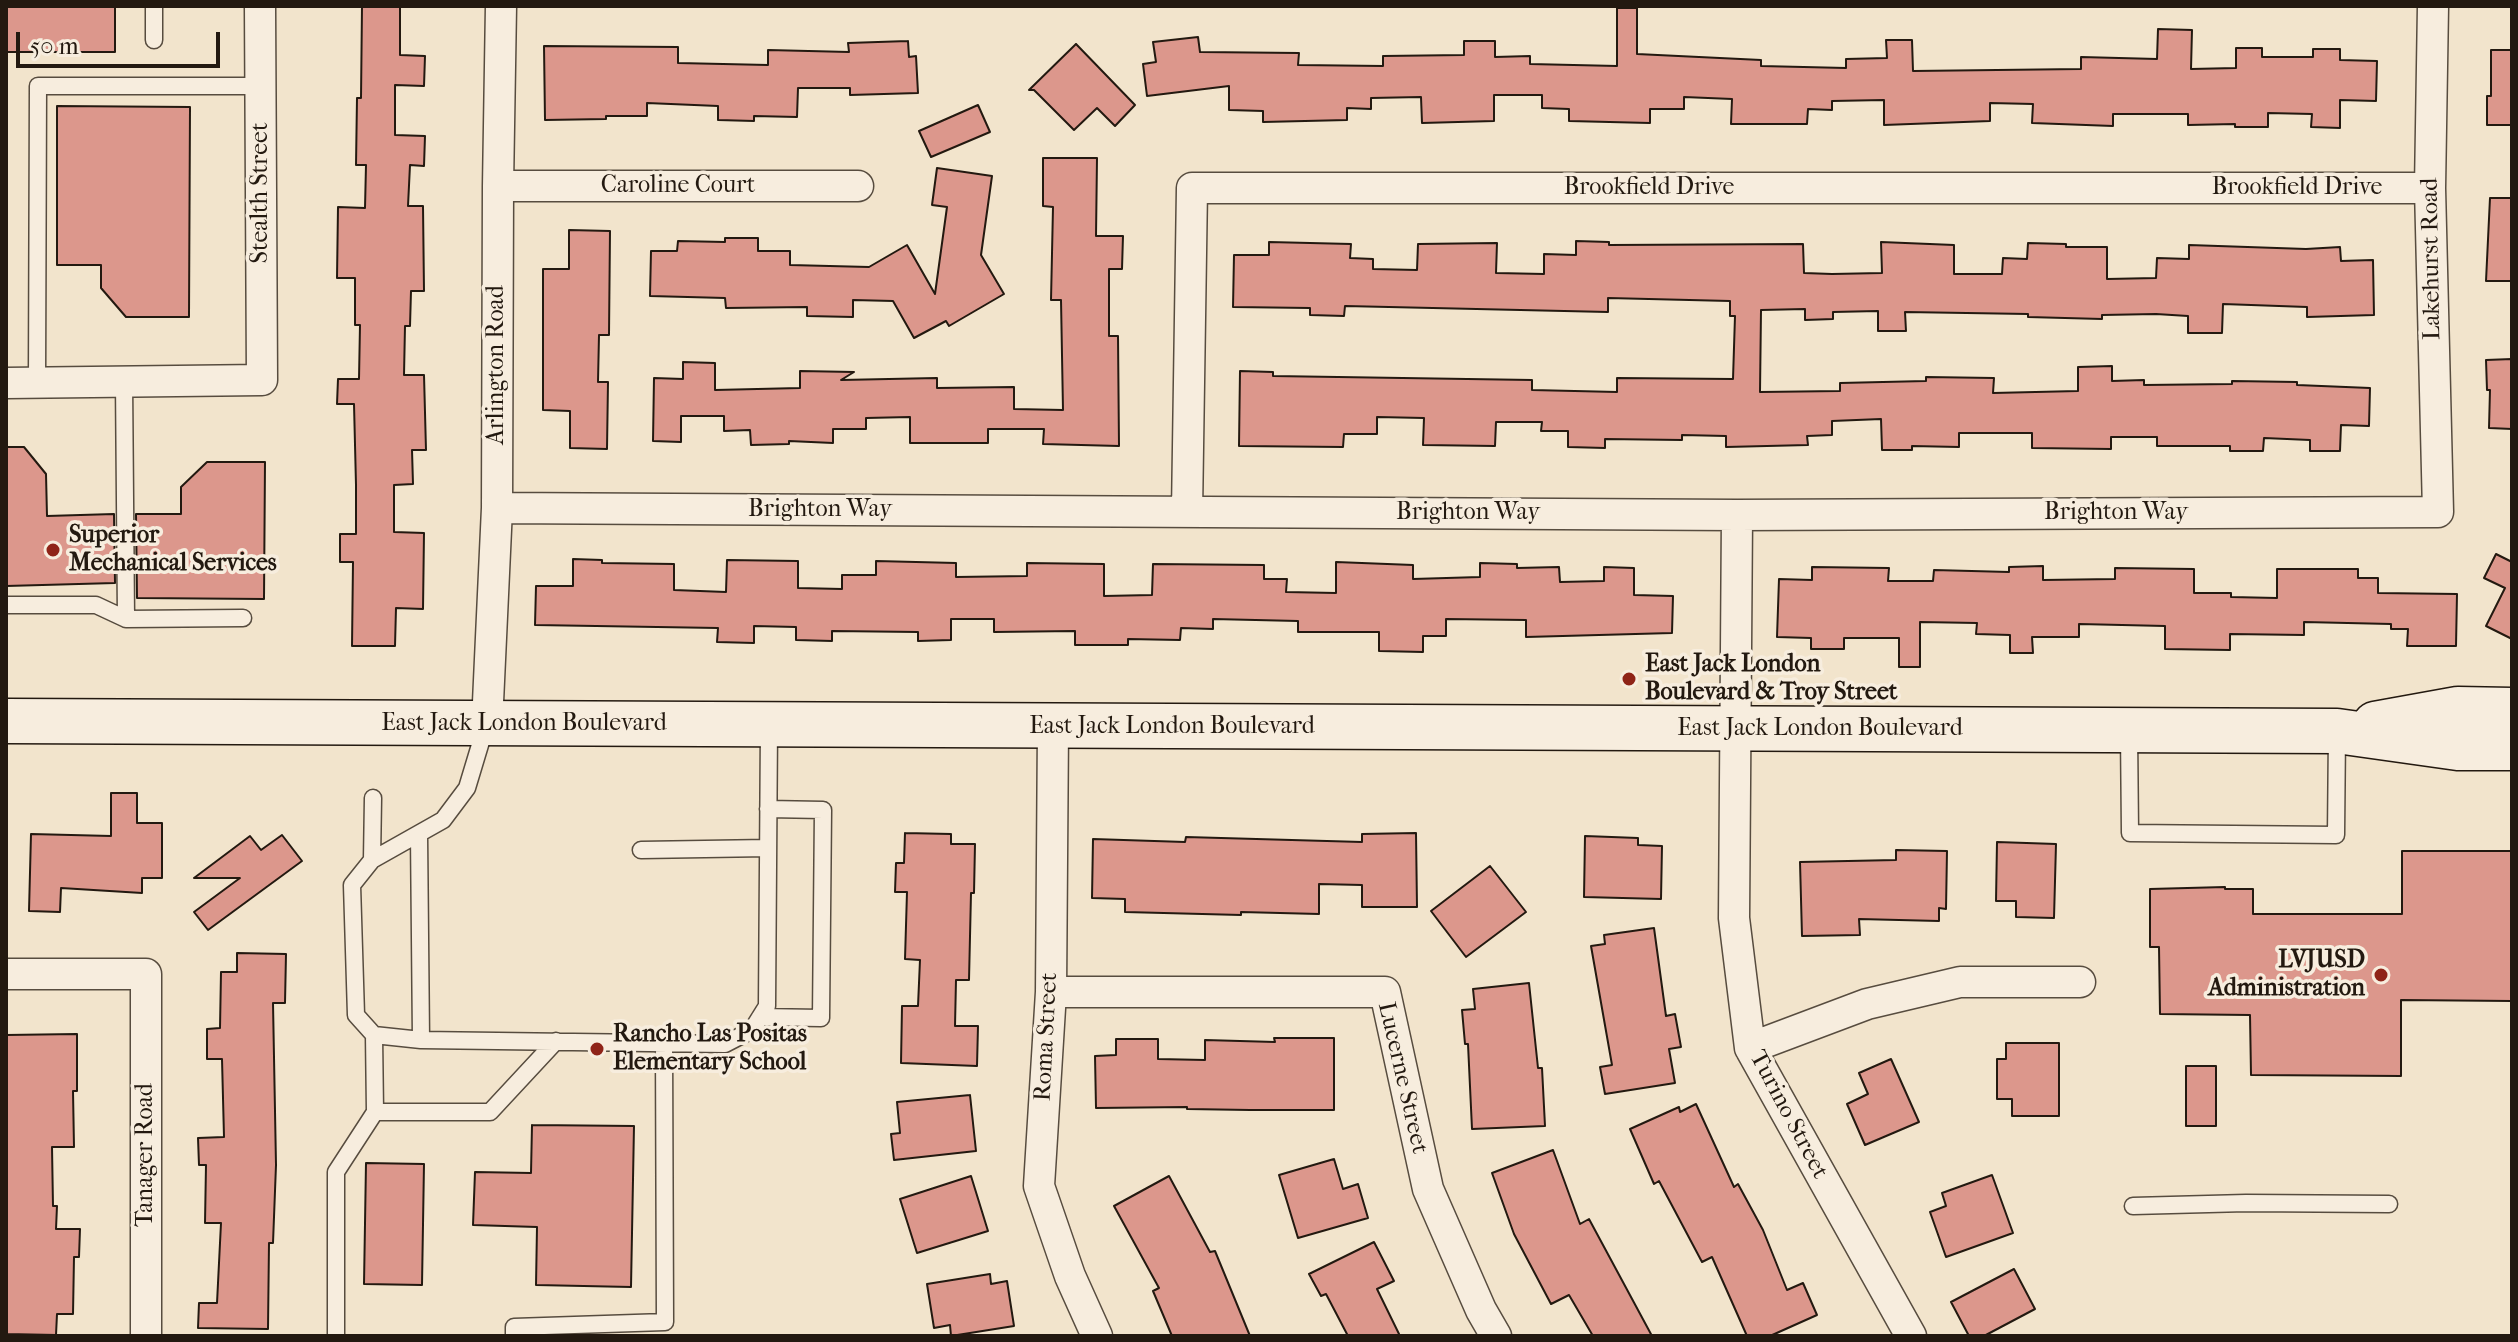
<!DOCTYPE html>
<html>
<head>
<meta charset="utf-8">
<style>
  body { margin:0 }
  #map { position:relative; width:2518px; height:1342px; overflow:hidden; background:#f2e4cc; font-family:"IM FELL French Canon",serif }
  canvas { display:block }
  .frame { position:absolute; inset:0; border:8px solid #231910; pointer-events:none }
  .scale { position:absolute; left:16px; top:32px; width:204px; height:36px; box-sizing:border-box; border:4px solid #231910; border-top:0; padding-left:10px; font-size:24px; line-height:28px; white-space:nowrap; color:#231910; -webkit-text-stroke:6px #f7edde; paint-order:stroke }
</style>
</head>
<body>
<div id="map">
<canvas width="2518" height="1342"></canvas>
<div class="frame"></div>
<div class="scale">50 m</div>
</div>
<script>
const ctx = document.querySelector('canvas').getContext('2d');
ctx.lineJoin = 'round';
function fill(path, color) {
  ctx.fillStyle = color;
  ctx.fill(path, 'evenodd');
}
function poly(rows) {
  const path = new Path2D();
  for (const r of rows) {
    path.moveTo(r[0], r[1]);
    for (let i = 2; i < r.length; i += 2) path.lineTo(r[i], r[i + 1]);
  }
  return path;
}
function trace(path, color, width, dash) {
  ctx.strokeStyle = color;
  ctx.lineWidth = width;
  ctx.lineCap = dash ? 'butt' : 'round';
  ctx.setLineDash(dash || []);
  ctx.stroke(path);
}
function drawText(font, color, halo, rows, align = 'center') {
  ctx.font = font + ' "IM FELL French Canon",serif';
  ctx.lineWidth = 7;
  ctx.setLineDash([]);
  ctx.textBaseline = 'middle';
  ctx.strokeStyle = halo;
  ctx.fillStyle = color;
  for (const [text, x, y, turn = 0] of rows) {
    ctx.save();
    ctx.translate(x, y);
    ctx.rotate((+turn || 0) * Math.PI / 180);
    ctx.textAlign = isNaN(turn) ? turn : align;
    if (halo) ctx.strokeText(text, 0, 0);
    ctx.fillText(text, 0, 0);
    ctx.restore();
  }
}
const building = poly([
  [6,6,115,6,115,52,6,52,6,6],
  [362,6,400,6,400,55,425,56,424,86,395,85,395,135,425,136,424,166,410,165,408,206,423,206,424,291,411,291,410,326,405,326,404,375,424,375,426,450,412,450,413,484,394,485,394,532,424,533,423,609,396,608,395,646,352,646,353,562,340,562,340,534,356,534,356,485,354,404,337,404,338,379,359,379,360,325,355,325,355,278,337,278,338,207,365,208,366,165,356,165,357,98,361,98,362,6],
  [1617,8,1637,8,1637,54,1761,60,1761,66,1846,68,1846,59,1887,58,1886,40,1912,40,1913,71,2081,69,2081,57,2157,59,2158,29,2192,30,2191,69,2236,68,2236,48,2262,48,2262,57,2313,57,2313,49,2340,49,2340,60,2377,61,2376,101,2340,100,2340,128,2311,127,2312,114,2268,113,2268,127,2235,127,2235,124,2188,125,2188,114,2113,114,2113,126,2032,123,2033,104,1990,103,1990,121,1884,125,1884,100,1832,101,1832,110,1808,109,1807,124,1731,124,1732,99,1684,97,1684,109,1650,109,1650,123,1569,121,1569,109,1542,108,1542,95,1494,95,1494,121,1422,123,1421,97,1371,98,1371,109,1347,108,1347,120,1263,122,1263,111,1229,110,1229,86,1147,96,1143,64,1156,62,1153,42,1198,37,1200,52,1299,53,1298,65,1383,66,1383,56,1464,55,1464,41,1495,41,1495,57,1530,56,1530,64,1617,66,1617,8],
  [908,41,909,57,916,56,918,93,850,95,850,88,798,88,797,117,754,116,754,121,718,120,718,106,647,103,647,116,606,116,606,119,545,120,544,46,678,47,678,63,768,65,768,50,849,52,848,43,908,41],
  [1076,44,1135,105,1115,126,1097,108,1074,130,1034,90,1029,90,1076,44],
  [2491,50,2512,50,2512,125,2487,125,2487,96,2491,96,2491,50],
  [978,105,990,132,931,157,919,131,978,105],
  [57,106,190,107,189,317,126,317,101,288,101,265,57,265,57,106],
  [1043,158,1097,158,1096,236,1123,236,1122,269,1109,269,1109,336,1118,336,1119,446,1043,444,1044,429,988,429,988,443,910,443,910,417,866,418,866,429,833,429,833,443,789,441,789,444,751,445,750,430,724,431,724,416,681,416,681,442,653,441,654,378,683,379,683,362,715,363,715,390,800,388,800,371,854,372,841,380,937,378,937,388,1014,387,1014,409,1063,410,1061,300,1051,300,1053,207,1043,206,1043,158],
  [937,168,992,176,981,255,1004,294,949,326,946,321,914,338,893,301,853,300,853,317,807,316,807,307,726,308,725,298,650,296,651,251,677,251,678,241,725,242,725,238,758,238,758,251,790,251,790,265,869,267,907,245,935,294,947,207,932,205,937,168],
  [2490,198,2512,198,2512,281,2486,281,2490,198],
  [569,230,610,231,609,335,599,335,598,382,608,382,607,449,570,448,570,411,543,410,543,269,569,269,569,230],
  [1576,241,1609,242,1609,245,1803,244,1804,273,1832,274,1882,273,1881,242,1954,245,1954,274,2002,274,2003,258,2027,259,2028,243,2066,244,2066,247,2107,247,2107,279,2156,278,2157,258,2189,259,2189,245,2306,249,2340,247,2341,261,2373,260,2374,315,2307,317,2307,307,2223,304,2222,333,2188,333,2188,316,2156,314,2102,315,2102,319,2028,317,2028,314,1905,312,1906,331,1878,331,1878,311,1833,312,1833,319,1805,320,1805,309,1761,310,1760,392,1840,391,1840,383,1926,381,1926,377,1994,378,1993,393,2078,391,2078,367,2112,366,2112,381,2144,380,2144,385,2232,384,2232,381,2297,382,2297,385,2370,388,2369,426,2341,425,2340,451,2310,451,2310,440,2264,438,2263,451,2230,451,2230,446,2157,446,2157,437,2111,437,2111,449,2032,448,2032,433,1959,433,1959,447,1912,446,1912,450,1882,450,1881,419,1832,421,1832,435,1807,436,1808,445,1726,447,1726,436,1682,435,1682,440,1605,439,1605,448,1568,447,1568,431,1541,431,1542,422,1496,422,1495,446,1423,445,1424,418,1377,417,1377,434,1344,434,1343,447,1239,446,1240,371,1273,372,1273,376,1532,380,1532,390,1617,392,1617,378,1733,379,1735,316,1730,316,1730,301,1608,298,1608,312,1345,306,1344,316,1310,315,1310,308,1233,307,1234,255,1269,255,1269,242,1351,244,1350,258,1373,259,1373,269,1417,270,1418,244,1497,243,1496,273,1544,274,1544,254,1576,255,1576,241],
  [2512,359,2512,429,2489,428,2490,390,2487,390,2486,360,2512,359],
  [6,447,24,447,46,474,47,516,114,514,115,583,6,586,6,447],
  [207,462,265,462,264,599,137,598,136,514,181,514,181,487,207,462],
  [2496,554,2512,562,2512,639,2486,626,2505,588,2484,578,2496,554],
  [573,559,602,560,602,563,674,564,674,590,726,592,727,560,798,561,798,588,842,589,842,575,876,575,876,561,956,563,956,577,1027,576,1027,563,1104,564,1104,596,1152,595,1153,564,1264,565,1264,579,1287,579,1286,592,1336,593,1336,562,1413,565,1413,579,1480,577,1480,563,1517,564,1517,568,1559,567,1560,582,1604,581,1604,567,1634,568,1634,595,1673,596,1672,633,1526,637,1526,620,1446,619,1446,636,1423,636,1423,652,1379,651,1379,632,1298,632,1298,621,1213,619,1213,629,1181,628,1180,640,1128,639,1128,645,1075,645,1075,631,994,632,994,619,951,619,951,640,918,641,918,632,832,631,832,641,796,640,796,627,754,626,754,643,717,642,718,628,535,625,536,586,573,586,573,559],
  [2043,566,2043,580,2115,579,2115,568,2194,569,2194,593,2231,593,2231,597,2277,598,2277,569,2358,569,2358,578,2378,578,2378,593,2457,594,2456,646,2407,646,2408,629,2391,629,2391,624,2304,622,2304,635,2230,634,2230,650,2165,649,2165,626,2079,624,2079,637,2032,637,2033,653,2010,653,2010,635,1976,634,1977,623,1920,622,1920,667,1899,667,1899,638,1844,638,1844,649,1811,649,1811,638,1777,637,1779,579,1812,580,1812,567,1889,568,1888,581,1933,581,1934,570,2009,572,2009,567,2043,566],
  [111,793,137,793,137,823,162,823,162,878,142,878,142,893,61,888,60,912,29,911,31,834,111,836,111,793],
  [905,833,951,834,951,844,975,844,974,893,971,893,969,980,956,980,955,1026,978,1026,977,1066,901,1063,902,1006,918,1006,920,960,905,959,907,892,895,892,896,863,904,863,905,833],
  [1416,833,1417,907,1362,907,1362,885,1319,884,1319,914,1241,912,1241,915,1125,912,1125,899,1092,898,1093,839,1185,842,1186,837,1362,842,1362,834,1416,833],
  [282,835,302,861,208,930,194,912,240,878,194,878,250,836,261,850,282,835],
  [1585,836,1638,838,1638,845,1662,846,1661,899,1584,897,1585,836],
  [1997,842,2056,844,2054,918,2016,917,2016,901,1996,901,1997,842],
  [1896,850,1947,851,1946,909,1939,908,1939,921,1859,919,1860,935,1802,936,1800,862,1896,860,1896,850],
  [2402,851,2512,851,2512,1001,2401,1000,2401,1076,2251,1075,2250,1015,2160,1014,2159,947,2150,947,2150,889,2225,887,2225,889,2253,889,2253,914,2402,914,2402,851],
  [1490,866,1526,912,1466,957,1431,911,1490,866],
  [1654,928,1666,1016,1675,1014,1681,1047,1669,1049,1675,1083,1605,1094,1600,1067,1612,1065,1591,946,1605,944,1604,935,1654,928],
  [237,953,286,954,285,1003,273,1003,276,1165,273,1243,269,1243,268,1329,198,1328,199,1303,217,1303,221,1223,205,1223,206,1165,199,1165,198,1138,224,1137,222,1059,207,1059,207,1029,220,1028,221,972,237,972,237,953],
  [1529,983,1538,1068,1542,1068,1545,1126,1472,1129,1468,1044,1465,1044,1462,1010,1475,1009,1473,989,1529,983],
  [77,1034,77,1091,73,1091,74,1147,52,1147,53,1206,57,1206,56,1229,80,1229,79,1257,74,1257,73,1314,57,1314,56,1335,6,1334,6,1035,77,1034],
  [1274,1038,1334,1038,1334,1110,1250,1110,1187,1109,1187,1107,1096,1108,1095,1056,1116,1055,1116,1039,1158,1039,1158,1059,1205,1060,1205,1040,1275,1042,1274,1038],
  [2006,1043,2059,1043,2059,1116,2012,1116,2012,1099,1997,1099,1997,1059,2006,1059,2006,1043],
  [1891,1059,1919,1122,1865,1145,1847,1104,1868,1094,1859,1073,1891,1059],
  [2186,1066,2216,1066,2216,1126,2186,1126,2186,1066],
  [970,1095,976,1151,894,1160,891,1134,900,1133,897,1102,970,1095],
  [1696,1104,1734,1187,1738,1184,1763,1230,1787,1290,1803,1283,1817,1315,1770,1336,1747,1336,1712,1257,1702,1262,1659,1181,1654,1184,1630,1129,1679,1107,1680,1112,1696,1104],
  [532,1125,634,1126,631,1287,536,1285,537,1227,473,1225,475,1172,531,1173,532,1125],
  [1553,1150,1580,1224,1589,1219,1652,1336,1593,1336,1569,1295,1551,1304,1514,1234,1492,1173,1553,1150],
  [1334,1159,1343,1189,1358,1184,1368,1218,1298,1238,1279,1175,1334,1159],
  [366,1163,424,1164,422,1285,364,1284,366,1163],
  [1992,1175,2013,1233,1946,1257,1930,1212,1946,1206,1942,1193,1992,1175],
  [971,1176,988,1231,917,1253,900,1199,971,1176],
  [1169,1176,1210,1252,1215,1251,1250,1336,1172,1336,1153,1291,1159,1288,1114,1206,1169,1176],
  [1374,1242,1394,1281,1377,1289,1400,1336,1348,1336,1326,1294,1321,1296,1309,1274,1374,1242],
  [2014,1269,2035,1309,1984,1336,1969,1336,1951,1302,2014,1269],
  [990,1274,991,1284,1007,1281,1014,1326,951,1336,950,1325,934,1328,927,1284,990,1274]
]);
fill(building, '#dc978c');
trace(building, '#231910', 2);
const service = poly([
  [154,6,154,40],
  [124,381,126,619,243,618],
  [37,382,38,86,261,86],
  [6,605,96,605,126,619],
  [486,725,467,788,443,820,372,860,352,885,356,1015,374,1035,421,1040,725,1044,752,1030,767,1006,769,726],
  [2129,732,2130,833,2336,835,2337,732],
  [419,834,421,1040],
  [641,850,768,848],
  [372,860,373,798],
  [760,1017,821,1018,823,810,768,809],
  [374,1035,375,1112,490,1112,556,1041],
  [2133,1206,2246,1203,2389,1204],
  [336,1336,336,1172,375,1112],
  [514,1336,514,1327,665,1322,664,1043]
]);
const minor = poly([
  [498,186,858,186],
  [6,383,262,380,260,6],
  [497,508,1737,515,2438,512,2430,188,2433,6],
  [1187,512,1192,188,2430,188],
  [1737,515,1734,918,1750,1048,1911,1336],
  [487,724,497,508,498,186,501,6],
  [1053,726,1051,992,1039,1186,1070,1276,1097,1336],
  [6,974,146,974,146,1336],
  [1051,992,1385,992,1428,1189,1481,1310,1496,1336],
  [1750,1048,1867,1004,1960,982,2080,982]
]);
const secondary = poly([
  [6,721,2337,731,2458,748,2512,748],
  [2375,724,2458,709,2512,710]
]);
trace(service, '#574c3f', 19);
trace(minor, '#574c3f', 33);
trace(secondary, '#231910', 47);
trace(service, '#f7edde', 16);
trace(minor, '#f7edde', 30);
trace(secondary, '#f7edde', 44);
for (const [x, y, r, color] of [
  [53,550,8,"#8f2418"],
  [1629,679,8,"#8f2418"],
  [2381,975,8,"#8f2418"],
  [597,1049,8,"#8f2418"]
]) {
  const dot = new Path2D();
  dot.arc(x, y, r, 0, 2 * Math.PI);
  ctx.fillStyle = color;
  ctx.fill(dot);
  trace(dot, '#f7edde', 3);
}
drawText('24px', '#231910', '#f7edde', [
  ["Caroline Court",678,186],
  ["Brookfield Drive",1649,188],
  ["Brookfield Drive",2297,188],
  ["Stealth Street",261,193,-90],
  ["Lakehurst Road",2432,259,-91],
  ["Arlington Road",497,365,-90],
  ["Brighton Way",820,510],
  ["Brighton Way",1468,513],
  ["Brighton Way",2116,513],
  ["East Jack London Boulevard",524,724],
  ["East Jack London Boulevard",1172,727],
  ["East Jack London Boulevard",1820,729],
  ["Roma Street",1047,1037,-87],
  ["Lucerne Street",1402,1078,77],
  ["Turino Street",1788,1115,62],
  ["Tanager Road",146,1155,-90]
]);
drawText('bold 24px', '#231910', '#f7edde', [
  ["Superior",69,536],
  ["Mechanical Services",69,564],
  ["East Jack London",1645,665],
  ["Boulevard & Troy Street",1645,693],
  ["LVJUSD",2365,961,"right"],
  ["Administration",2365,989,"right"],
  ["Rancho Las Positas",613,1035],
  ["Elementary School",613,1063]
], 'left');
</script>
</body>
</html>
